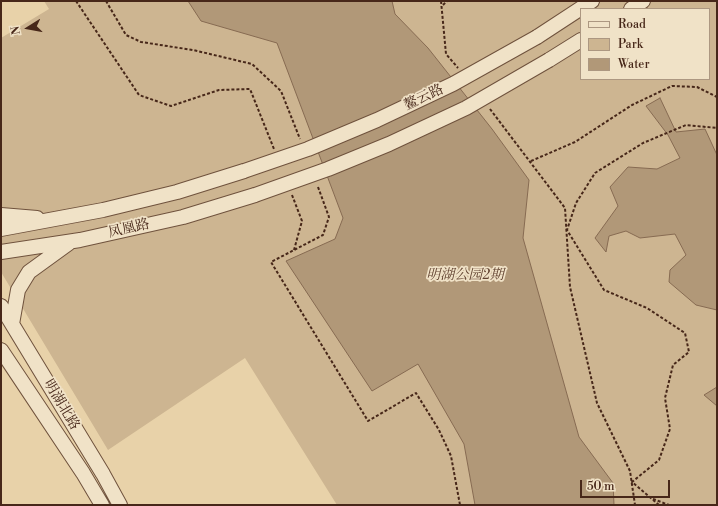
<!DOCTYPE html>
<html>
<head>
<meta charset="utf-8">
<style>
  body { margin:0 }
  #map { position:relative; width:718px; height:506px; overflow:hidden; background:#e8d2a9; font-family:"Libre Bodoni",serif }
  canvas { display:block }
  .frame { position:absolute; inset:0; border:2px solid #472719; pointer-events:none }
  .legend { position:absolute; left:580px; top:8px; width:130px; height:72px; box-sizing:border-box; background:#f0e2c7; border:1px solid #ac9781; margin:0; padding:5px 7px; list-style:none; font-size:12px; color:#472719 }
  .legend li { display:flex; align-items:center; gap:8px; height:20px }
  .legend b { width:20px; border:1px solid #ac9781 }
  .north { position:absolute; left:8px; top:8px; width:40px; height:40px; -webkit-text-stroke:3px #f0e2c7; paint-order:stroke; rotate:259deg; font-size:11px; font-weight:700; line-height:16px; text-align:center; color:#472719 }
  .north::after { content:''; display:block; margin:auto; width:14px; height:18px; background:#472719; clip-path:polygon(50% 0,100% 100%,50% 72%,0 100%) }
  .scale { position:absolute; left:580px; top:480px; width:90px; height:18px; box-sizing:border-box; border:2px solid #472719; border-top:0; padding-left:5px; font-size:12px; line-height:14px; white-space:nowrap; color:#472719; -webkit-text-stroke:3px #f0e2c7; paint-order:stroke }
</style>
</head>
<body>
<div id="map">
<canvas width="718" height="506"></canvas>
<div class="frame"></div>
<ul class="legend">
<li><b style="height:5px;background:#f0e2c7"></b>Road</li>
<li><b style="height:11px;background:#cdb591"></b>Park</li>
<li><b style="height:11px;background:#b19878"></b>Water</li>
</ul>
<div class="north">N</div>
<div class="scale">50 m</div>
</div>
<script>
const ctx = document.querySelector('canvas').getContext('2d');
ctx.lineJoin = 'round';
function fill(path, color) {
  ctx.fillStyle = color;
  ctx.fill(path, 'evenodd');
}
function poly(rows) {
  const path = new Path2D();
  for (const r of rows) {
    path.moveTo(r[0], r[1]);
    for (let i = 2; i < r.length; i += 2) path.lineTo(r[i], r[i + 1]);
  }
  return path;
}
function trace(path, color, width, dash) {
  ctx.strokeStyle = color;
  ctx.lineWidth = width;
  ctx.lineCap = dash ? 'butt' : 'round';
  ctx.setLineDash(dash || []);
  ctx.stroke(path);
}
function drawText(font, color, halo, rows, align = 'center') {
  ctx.font = font + ' "Libre Bodoni","Noto Serif SC",serif';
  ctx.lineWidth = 3.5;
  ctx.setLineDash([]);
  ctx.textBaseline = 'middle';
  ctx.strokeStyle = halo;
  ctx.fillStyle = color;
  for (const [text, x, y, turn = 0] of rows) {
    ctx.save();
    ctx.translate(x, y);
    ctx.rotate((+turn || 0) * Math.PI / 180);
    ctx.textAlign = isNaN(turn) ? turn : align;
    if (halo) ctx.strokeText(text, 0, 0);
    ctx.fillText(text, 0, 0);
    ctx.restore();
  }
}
fill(poly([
  [44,1,717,1,717,505,337,505,245,358,108,450,1,272,1,38,49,9],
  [581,9,709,9,709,79,581,79]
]), '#cdb591');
const water = poly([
  [188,1,392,1,395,14,428,48,492,129,529,180,523,238,579,437,613,483,614,505,475,505,464,444,418,364,372,391,286,261,335,239,343,218,277,43,201,21,188,1],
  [660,98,676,132,705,129,717,155,717,310,696,305,669,282,670,270,686,255,675,234,640,238,626,231,609,236,606,252,595,238,618,206,610,187,628,167,657,169,680,158,668,135,646,106,660,98],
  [717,387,717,406,704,395,717,387]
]);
fill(water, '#b19878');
trace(water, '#876b52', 1);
const minor = poly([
  [631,9,643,1],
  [537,37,592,1],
  [549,60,581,40],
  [1,215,37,218],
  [1,229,103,210,177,192,244,171],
  [1,252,80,240,183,217,255,195],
  [1,306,103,474,120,505],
  [12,324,18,290,29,272,69,243],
  [1,350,83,473,102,505]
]);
trace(minor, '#6f523d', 16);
trace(poly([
  [76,1,139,95,171,106,219,90,250,89,274,149],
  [106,1,126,35,141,42,193,50,252,64,281,91,300,139],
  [441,1,446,54,458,68],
  [443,5,447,1],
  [490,109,565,208,570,287,597,403,630,471,635,505],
  [531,161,575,142,632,105,672,86,697,87,717,97],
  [318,187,329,217,323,235,271,262,368,421,416,393,439,430,451,456,460,505],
  [292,195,302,221,294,250],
  [653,499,669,505],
  [659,505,632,482,659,460,670,429,665,398,673,365,689,352,685,333,647,308,604,290,567,230,576,203,595,173,643,143,686,125,717,128]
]), '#472719', 2, [3, 2]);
trace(minor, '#f0e2c7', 14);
const minorBridge = poly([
  [244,171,308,149,377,120,453,84,537,37],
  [255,195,328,169,389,144,466,108,549,60]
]);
trace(minorBridge, '#6f523d', 16, []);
trace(minorBridge, '#f0e2c7', 14);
drawText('14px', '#472719', '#f0e2c7', [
  ["鳌云路",424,98,-25],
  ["凤凰路",129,229,-13],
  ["明湖北路",61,405,59]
]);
drawText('italic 14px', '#624331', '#f0e2c7', [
  ["明湖公园2期",465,276]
]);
</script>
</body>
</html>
